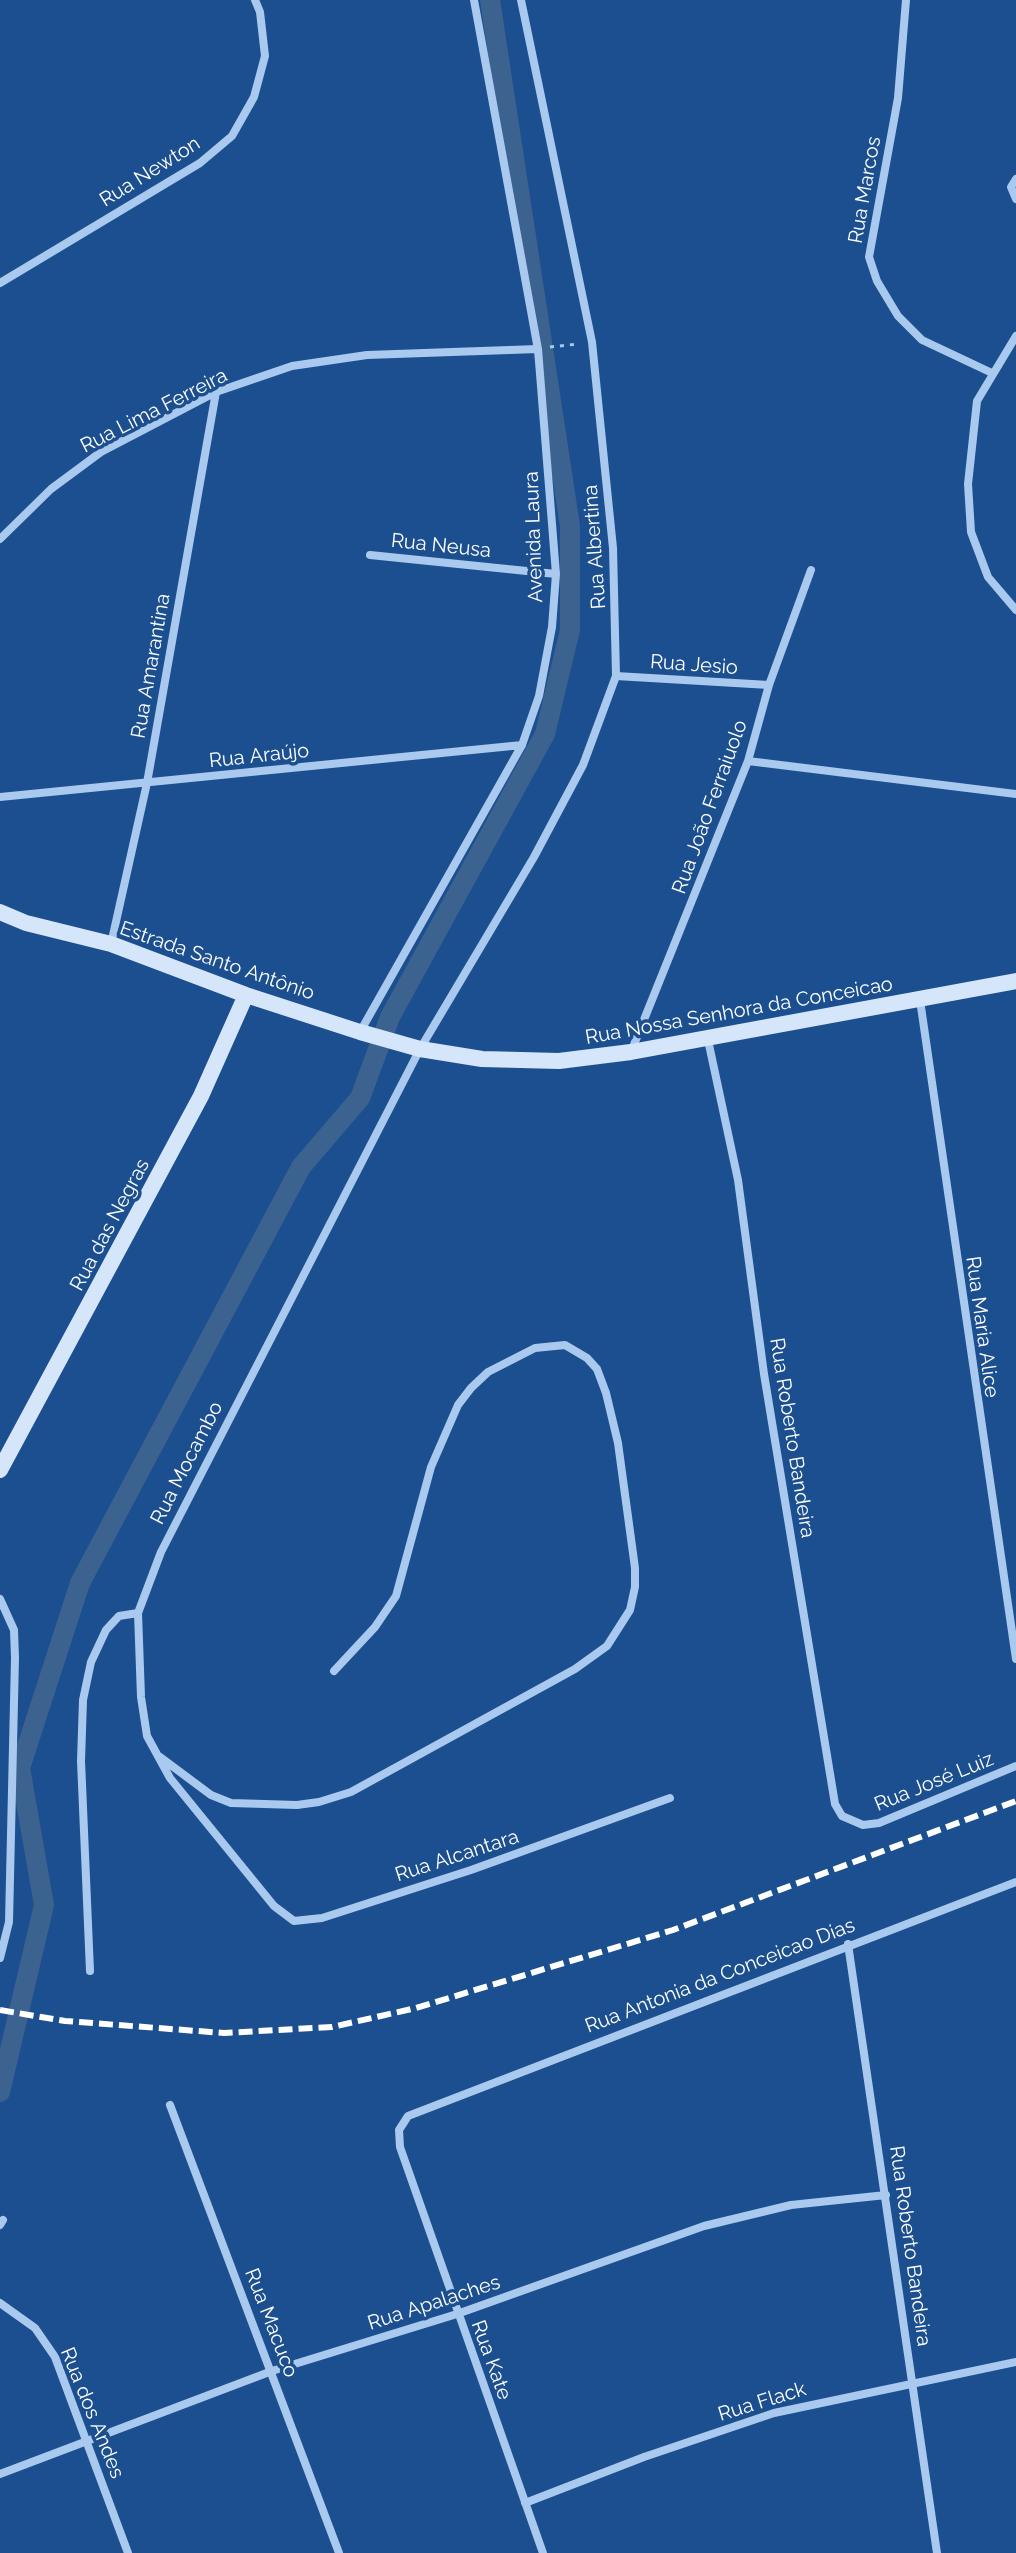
<!DOCTYPE html>
<html>
<head>
<meta charset="utf-8">
<style>
  body { margin:0 }
  canvas { display:block; background:#1b4f8f }
</style>
</head>
<body>
<canvas width="1016" height="2553"></canvas>
<script>
const ctx = document.querySelector('canvas').getContext('2d');
ctx.lineJoin = 'round';
function poly(rows) {
  const path = new Path2D();
  for (const r of rows) {
    path.moveTo(r[0], r[1]);
    for (let i = 2; i < r.length; i += 2) path.lineTo(r[i], r[i + 1]);
  }
  return path;
}
function trace(path, color, width, dash) {
  ctx.strokeStyle = color;
  ctx.lineWidth = width;
  ctx.lineCap = dash ? 'butt' : 'round';
  ctx.setLineDash(dash || []);
  ctx.stroke(path);
}
function drawText(font, color, halo, rows, align = 'center') {
  ctx.font = font + ' Raleway,sans-serif';
  ctx.lineWidth = 7;
  ctx.setLineDash([]);
  ctx.textBaseline = 'middle';
  ctx.strokeStyle = halo;
  ctx.fillStyle = color;
  for (const [text, x, y, turn = 0] of rows) {
    ctx.save();
    ctx.translate(x, y);
    ctx.rotate((+turn || 0) * Math.PI / 180);
    ctx.textAlign = isNaN(turn) ? turn : align;
    if (halo) ctx.strokeText(text, 0, 0);
    ctx.fillText(text, 0, 0);
    ctx.restore();
  }
}
trace(poly([
  [0,2092,44,1905,20,1768,80,1583,301,1167,360,1098,390,1017,545,734,570,630,570,526,490,0]
]), '#3c6290', 20);
trace(poly([
  [550,347,578,344]
]), '#a9c9ee', 3, [4, 6]);
trace(poly([
  [521,0,592,342,613,548,616,676,583,765,534,857,420,1049,161,1552,138,1613,141,1697,147,1736,170,1778,274,1906,294,1921,322,1918,471,1870,670,1798],
  [906,0,898,98,869,257,877,281,898,316,922,340,992,373],
  [1016,179,1011,187,1016,199],
  [0,283,200,163,232,136,254,97,265,56,260,12,255,0],
  [1016,336,977,401,968,484,971,532,988,577,1016,610],
  [0,539,51,489,101,452,216,392,292,366,367,355,538,349],
  [370,555,556,574],
  [616,676,769,685],
  [748,761,1016,794],
  [0,797,522,745],
  [111,944,147,783,216,392],
  [920,1000,1016,1659],
  [360,1032,522,745,539,696,552,627,556,574,538,349,474,0],
  [708,1040,738,1180,764,1374,835,1804,842,1816,863,1825,879,1823,1016,1766],
  [631,1052,748,761,769,685,811,570],
  [0,1599,14,1630,15,1658,9,1922,0,1958],
  [160,1757,211,1795,231,1803,297,1805,319,1802,351,1792,575,1669,607,1646,630,1610,635,1587,635,1568,618,1443,606,1393,597,1369,587,1358,565,1345,535,1348,488,1372,471,1388,458,1405,431,1467,396,1596,375,1627,334,1671],
  [848,1944,937,2553],
  [90,1971,81,1761,83,1700,91,1662,106,1630,119,1616,138,1613],
  [170,2105,339,2553],
  [0,2225,3,2220],
  [0,2303,35,2328,55,2357,128,2553],
  [0,2474,272,2371,457,2314,704,2226,791,2205,886,2195],
  [525,2503,644,2457,774,2413,1016,2362],
  [543,2553,400,2147,399,2130,408,2116,1016,1882]
]), '#a9c9ee', 8);
trace(poly([
  [0,912,26,923,111,944,246,995,360,1032,420,1049,482,1059,559,1061,631,1052,1016,981],
  [0,1470,201,1096,246,995]
]), '#d6e6fa', 16);
trace(poly([
  [0,2010,65,2021,224,2033,332,2027,416,2008,673,1930,1016,1801]
]), '#fff', 6, [14, 6]);
drawText('20px', '#fff', '#1b4f8f', [
  ["Rua Newton",150,172,-32],
  ["Rua Marcos",865,190,-80],
  ["Rua Lima Ferreira",154,411,-27],
  ["Avenida Laura",534,537,-92],
  ["Rua Neusa",441,546,6],
  ["Rua Albertina",595,547,-94],
  ["Rua Jesio",694,665,4],
  ["Rua Amarantina",151,666,-80],
  ["Rua Araújo",259,756,-6],
  ["Rua João Ferraiuolo",710,807,-70],
  ["Estrada Santo Antônio",217,961,19],
  ["Rua Nossa Senhora da Conceicao",739,1011,-10],
  ["Rua das Negras",110,1225,-62],
  ["Rua Maria Alice",982,1327,82],
  ["Rua Roberto Bandeira",792,1438,81],
  ["Rua Mocambo",187,1463,-63],
  ["Rua José Luiz",934,1782,-22],
  ["Rua Alcantara",457,1856,-18],
  ["Rua Antonia da Conceicao Dias",720,1976,-21],
  ["Rua Roberto Bandeira",910,2246,82],
  ["Rua Apalaches",434,2303,-18],
  ["Rua Macuco",271,2323,69],
  ["Rua Kate",491,2360,70],
  ["Rua Flack",762,2402,-17],
  ["Rua dos Andes",92,2413,68]
]);
</script>
</body>
</html>
